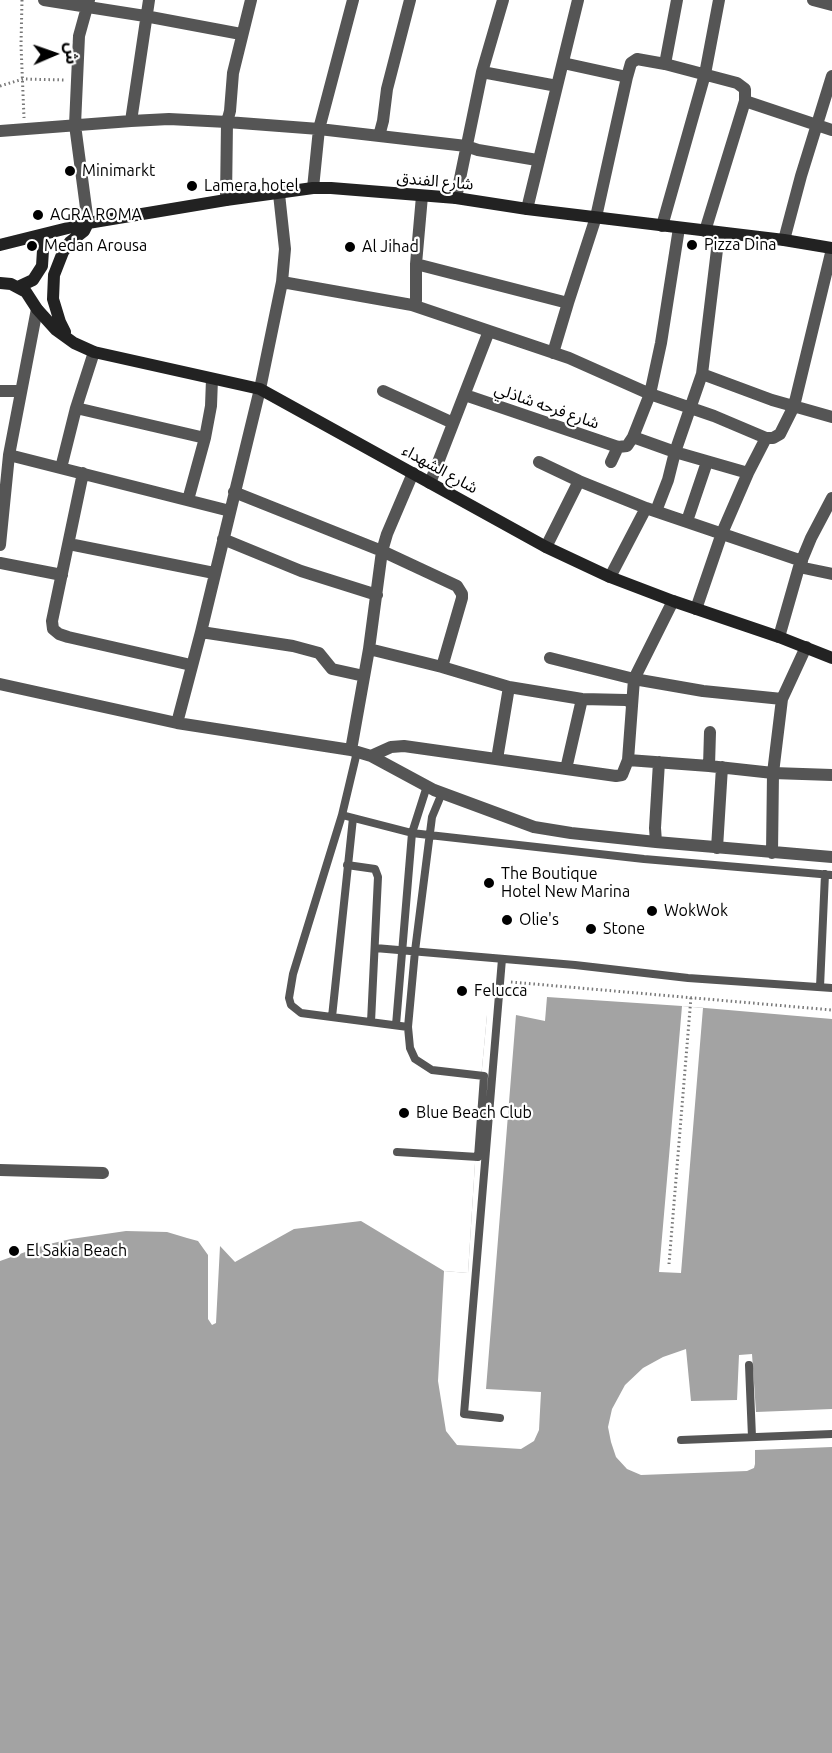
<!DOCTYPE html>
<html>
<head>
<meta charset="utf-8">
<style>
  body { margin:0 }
  #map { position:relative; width:832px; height:1753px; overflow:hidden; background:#fff; font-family:Ubuntu,"Noto Sans Arabic",sans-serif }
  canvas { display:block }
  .north { position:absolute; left:24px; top:24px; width:60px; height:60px; -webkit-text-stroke:4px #fff; paint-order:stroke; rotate:88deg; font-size:16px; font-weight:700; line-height:24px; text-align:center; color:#000 }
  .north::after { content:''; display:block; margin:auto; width:21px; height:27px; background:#000; clip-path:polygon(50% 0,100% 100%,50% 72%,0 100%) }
</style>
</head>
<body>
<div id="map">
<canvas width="832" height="1753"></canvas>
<div class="north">ش</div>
</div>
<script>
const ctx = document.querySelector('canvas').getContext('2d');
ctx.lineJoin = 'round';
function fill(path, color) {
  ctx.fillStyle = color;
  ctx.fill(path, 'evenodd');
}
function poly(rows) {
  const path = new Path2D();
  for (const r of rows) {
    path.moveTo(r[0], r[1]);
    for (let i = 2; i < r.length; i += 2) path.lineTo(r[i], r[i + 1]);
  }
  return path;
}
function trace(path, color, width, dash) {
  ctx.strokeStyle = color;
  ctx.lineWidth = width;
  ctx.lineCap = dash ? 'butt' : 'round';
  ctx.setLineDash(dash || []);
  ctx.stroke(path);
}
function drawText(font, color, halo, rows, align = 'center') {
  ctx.font = font + ' Ubuntu,"Noto Sans Arabic",sans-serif';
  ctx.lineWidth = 4.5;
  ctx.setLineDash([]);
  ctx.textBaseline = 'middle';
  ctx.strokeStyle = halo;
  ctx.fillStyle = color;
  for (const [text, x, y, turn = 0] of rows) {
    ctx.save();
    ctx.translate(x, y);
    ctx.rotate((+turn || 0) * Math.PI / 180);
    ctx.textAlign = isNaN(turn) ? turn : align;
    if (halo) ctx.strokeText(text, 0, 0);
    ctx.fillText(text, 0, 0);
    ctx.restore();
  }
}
fill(poly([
  [547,997,682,1006,832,1019,832,1753,0,1753,0,1261,45,1245,71,1239,126,1231,167,1232,187,1238,198,1241,208,1255,208,1319,212,1325,216,1323,220,1246,235,1262,294,1229,361,1221,444,1271,468,1273,479,1100,487,1015,516,1015,545,1021]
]), '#a3a3a3');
fill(poly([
  [682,1006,703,1008,681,1273,659,1272],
  [487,1015,516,1015,486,1389,541,1392,539,1430,534,1441,521,1449,457,1445,446,1431,438,1381,444,1271,468,1273,479,1100],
  [686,1349,691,1401,737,1400,739,1355,752,1354,756,1412,832,1409,832,1447,755,1450,755,1464,754,1468,747,1471,641,1475,627,1469,616,1457,611,1442,608,1427,612,1409,625,1385,643,1368,663,1357]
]), '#fff');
trace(poly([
  [22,0,21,45,24,118],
  [0,86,23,79,65,80],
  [511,982,832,1010],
  [669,1264,691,997]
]), '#777', 3, [1.5, 3]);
trace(poly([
  [357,752,342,815,412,833,429,835,644,859,832,875],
  [342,815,293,974,289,998,291,1005,301,1013,408,1027],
  [347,865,375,869,378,877,371,1022],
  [375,948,575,965,688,978,832,988],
  [820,987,825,874],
  [332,1017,353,818],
  [396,1025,412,833,427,786],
  [397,1152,478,1157,484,1076,432,1070,415,1059,410,1048,408,1027,415,951,432,817,442,793],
  [749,1365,752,1437],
  [500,1418,464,1414,502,959],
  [681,1440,832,1434]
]), '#555', 8);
trace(poly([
  [44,0,145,16,241,34],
  [677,0,665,64,737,83,745,89,745,101,832,130],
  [813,0,832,5],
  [482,72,557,86],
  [627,77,631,63,637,59,665,64],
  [131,121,149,0],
  [0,131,131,121,169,119,227,122,319,129,466,146,478,150,537,160],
  [379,136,383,121,387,89,410,0],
  [313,188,319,129,353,0],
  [456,198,482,72,503,0],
  [226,200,227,122,230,111,233,73,251,0],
  [527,209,578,0],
  [88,223,75,125,79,36,89,0],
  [662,226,705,74,719,0],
  [705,231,745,101],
  [784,240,801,176,832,76],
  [416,264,568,303,596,217,627,77,563,63],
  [282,282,412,305,569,358,650,394,714,416,766,438,773,438,780,434,794,406,832,249],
  [412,305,416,301,416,264,422,196],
  [553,353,568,303],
  [702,374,719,233],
  [0,391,21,391],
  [383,391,453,423],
  [465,395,618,447,627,446,633,437,675,452,748,473,722,533,696,609],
  [76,408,205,438],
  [633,437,650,394,661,343,679,228],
  [9,455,230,511],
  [539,462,579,481,646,508,802,561],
  [611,462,618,447],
  [61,468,76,408,94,352],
  [83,473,52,621,53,629,59,634,68,637,191,665],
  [748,473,766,438],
  [430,483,489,331],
  [234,492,382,551,457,586,462,594,462,598,442,667],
  [188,500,205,438,211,406,212,379],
  [656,511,668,480,675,452,702,374,772,400,832,417],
  [687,521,707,462],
  [223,539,301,571,377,595],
  [69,544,214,573],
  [0,545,9,455,37,309],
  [546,547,579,481],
  [0,563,62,575],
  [799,567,832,574],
  [610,577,646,508],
  [201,632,293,646,319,653,332,669,364,676],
  [779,637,799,567,811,538,832,498],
  [369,649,442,667,509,687,582,699,626,700,632,703],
  [550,658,634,679,703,691,782,699],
  [0,684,177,723,351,750,371,756,434,790,534,827,571,833,656,842,832,857],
  [177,723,201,632,260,389,282,282,285,249,279,194],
  [351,750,369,649,382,551,387,534,413,473],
  [371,756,391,747,404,746,616,776,622,775,628,760,634,679,673,601],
  [497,759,509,687],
  [628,760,709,766,773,773,832,775],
  [709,766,710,732],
  [566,769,582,699],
  [656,842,655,828,659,762],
  [717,848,722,767],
  [772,853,773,773,782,699,806,647],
  [0,1170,103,1173]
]), '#555', 12);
trace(poly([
  [0,245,88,223,226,200,313,188,331,188,456,198,527,209,784,240,832,248],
  [0,283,11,284,26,292,37,309,56,330,74,343,94,352,260,389,546,547,610,577,673,601,779,637,832,658],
  [18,287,33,280,42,266,43,250,36,237],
  [65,332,60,322,53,299,54,275,63,252,70,242,84,231,88,223]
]), '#222', 12);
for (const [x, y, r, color] of [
  [70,171,6,"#000"],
  [192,186,6,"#000"],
  [38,215,6,"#000"],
  [692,245,6,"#000"],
  [32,246,6,"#000"],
  [350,247,6,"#000"],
  [489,883,6,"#000"],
  [652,911,6,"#000"],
  [507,920,6,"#000"],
  [591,929,6,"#000"],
  [462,991,6,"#000"],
  [404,1113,6,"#000"],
  [14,1251,6,"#000"]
]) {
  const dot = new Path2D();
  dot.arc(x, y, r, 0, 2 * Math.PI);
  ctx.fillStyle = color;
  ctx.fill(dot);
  trace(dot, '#fff', 2);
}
drawText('16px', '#000', '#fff', [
  ["Minimarkt",82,171],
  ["Lamera hotel",204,186],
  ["AGRA ROMA",50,215],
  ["Pizza Dina",704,245],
  ["Medan Arousa",44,246],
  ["Al Jihad",362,247],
  ["The Boutique",501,874],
  ["Hotel New Marina",501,892],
  ["WokWok",664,911],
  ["Olie's",519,920],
  ["Stone",603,929],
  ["Felucca",474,991],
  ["Blue Beach Club",416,1113],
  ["El Sakia Beach",26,1251]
], 'left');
drawText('16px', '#000', '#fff', [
  ["شارع الفندق",435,181,5],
  ["شارع فرحه شاذلي",547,406,19],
  ["شارع الشهداء",440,469,29]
]);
</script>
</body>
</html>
